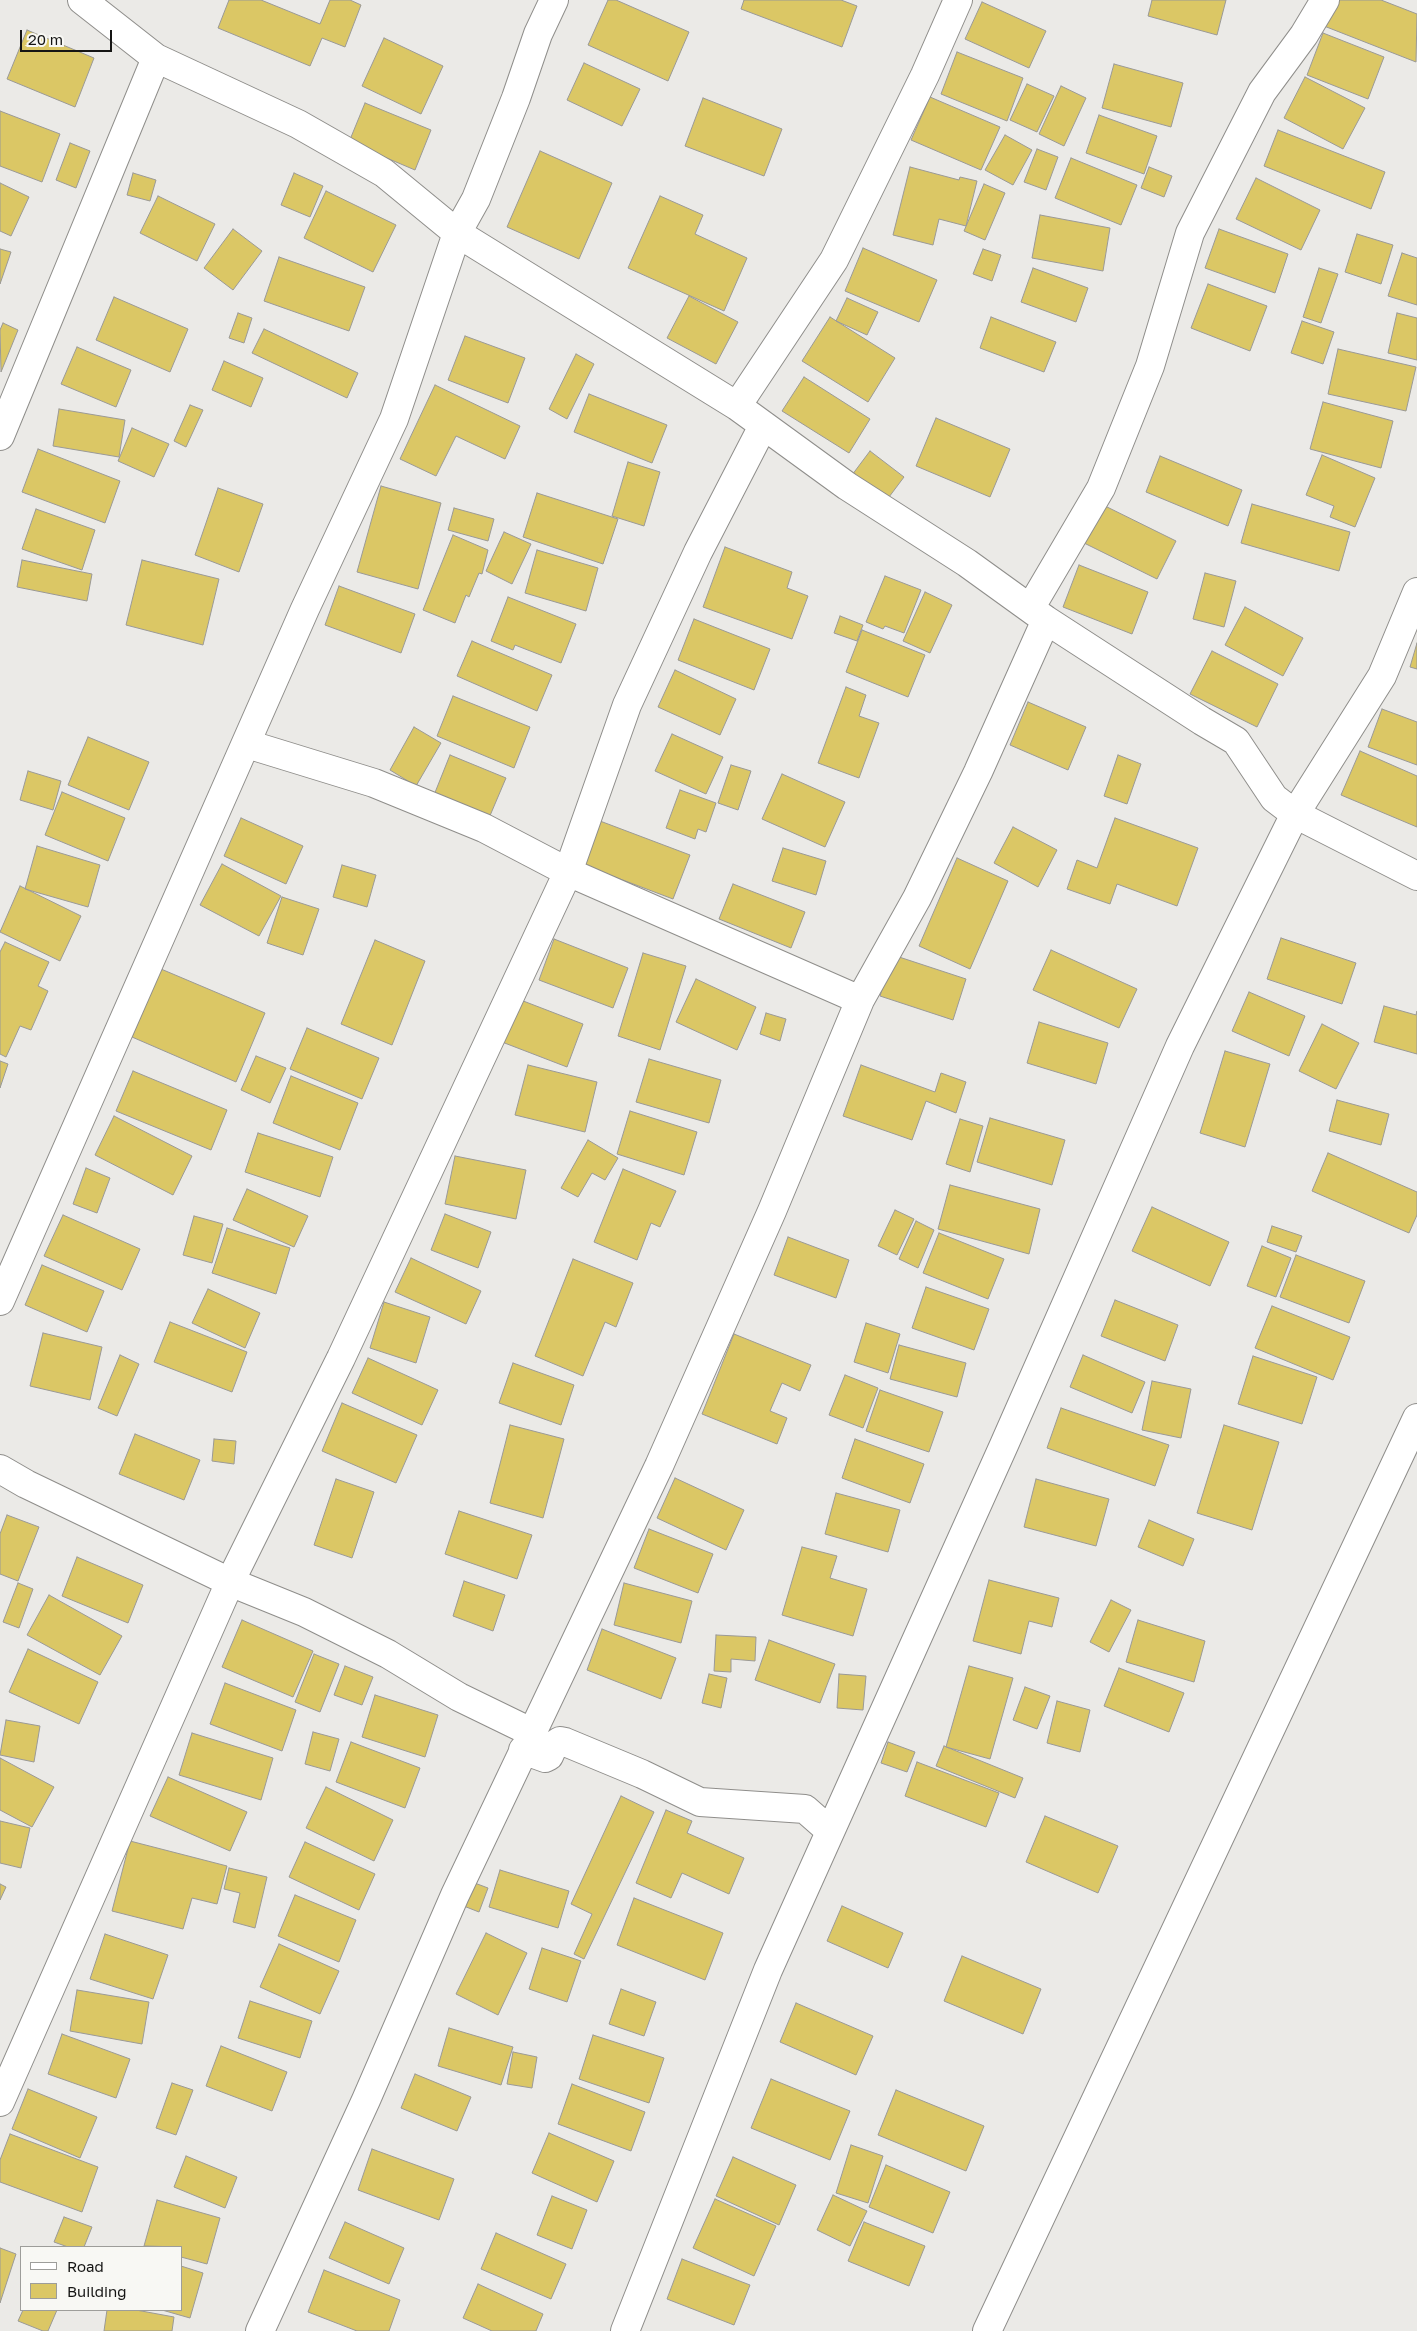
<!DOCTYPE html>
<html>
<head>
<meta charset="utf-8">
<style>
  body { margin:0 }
  #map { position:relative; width:1417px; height:2331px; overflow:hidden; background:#ebeae7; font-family:"Golos Text",sans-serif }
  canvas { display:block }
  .legend { position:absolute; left:20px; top:2246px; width:162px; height:65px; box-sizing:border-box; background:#f8f8f4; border:1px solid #9d9d9a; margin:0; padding:6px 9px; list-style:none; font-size:15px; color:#151514 }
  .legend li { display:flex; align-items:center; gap:10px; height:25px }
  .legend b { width:25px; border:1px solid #9d9d9a }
  .scale { position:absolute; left:20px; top:30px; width:92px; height:22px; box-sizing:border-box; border:2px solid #151514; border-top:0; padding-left:6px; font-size:15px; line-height:18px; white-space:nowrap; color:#151514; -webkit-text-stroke:4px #f8f8f4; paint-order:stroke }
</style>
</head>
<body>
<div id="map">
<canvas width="1417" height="2331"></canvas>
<ul class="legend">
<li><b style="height:6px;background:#fff"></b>Road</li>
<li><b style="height:14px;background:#dbc765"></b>Building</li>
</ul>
<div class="scale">20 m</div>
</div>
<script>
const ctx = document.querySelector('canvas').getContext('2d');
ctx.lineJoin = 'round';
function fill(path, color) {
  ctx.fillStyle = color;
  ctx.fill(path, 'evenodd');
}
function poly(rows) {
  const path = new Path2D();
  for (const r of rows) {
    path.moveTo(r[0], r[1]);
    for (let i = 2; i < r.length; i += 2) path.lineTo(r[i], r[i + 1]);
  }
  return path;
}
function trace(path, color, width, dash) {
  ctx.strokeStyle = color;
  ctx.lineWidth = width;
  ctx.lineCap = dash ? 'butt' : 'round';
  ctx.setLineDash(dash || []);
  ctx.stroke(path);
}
const building = poly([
  [229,0,261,0,320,24,330,0,350,0,361,5,345,47,322,38,310,66,218,28,229,0],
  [608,0,616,0,689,32,668,81,588,45,608,0],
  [744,0,841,0,857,6,842,47,741,9,744,0],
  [1152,0,1226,0,1217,35,1148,16,1152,0],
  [1334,0,1381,0,1417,14,1416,62,1324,26,1334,0],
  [982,2,1046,31,1029,68,965,39,982,2],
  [27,30,94,58,75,107,7,79,27,30],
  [1323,33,1384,57,1368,99,1307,75,1323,33],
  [384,38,443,66,421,114,362,86,384,38],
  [957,52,1023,78,1007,121,941,94,957,52],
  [584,63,640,89,622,126,567,100,584,63],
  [1114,64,1183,83,1171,127,1102,108,1114,64],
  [1305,77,1365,108,1343,149,1284,118,1305,77],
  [1027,84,1054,96,1037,132,1010,120,1027,84],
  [1061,86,1086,98,1064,146,1039,134,1061,86],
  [930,97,1000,127,981,170,911,140,930,97],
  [703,98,782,129,764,176,685,146,703,98],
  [365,103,431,130,415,170,349,142,365,103],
  [0,111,60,134,42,182,0,166,0,111],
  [1099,115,1157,136,1144,174,1086,153,1099,115],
  [1278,130,1385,172,1371,209,1264,166,1278,130],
  [1005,135,1032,150,1013,185,985,170,1005,135],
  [70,143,90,151,76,188,56,180,70,143],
  [1037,149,1058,157,1046,190,1024,182,1037,149],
  [540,151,612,183,579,259,507,227,540,151],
  [1071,158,1137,185,1121,225,1055,198,1071,158],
  [910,167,959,180,960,177,977,181,966,226,939,219,933,245,893,235,910,167],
  [1149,167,1172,176,1164,197,1141,188,1149,167],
  [133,173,156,180,150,201,127,195,133,173],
  [294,173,323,186,310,217,281,205,294,173],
  [1256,178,1320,210,1301,250,1236,219,1256,178],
  [0,183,29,197,11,236,0,231,0,183],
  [984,184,1005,193,985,240,964,231,984,184],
  [326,191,396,225,373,272,304,238,326,191],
  [158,196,215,224,197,261,140,233,158,196],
  [660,196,703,215,695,234,747,258,724,311,628,268,660,196],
  [1040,215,1110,228,1103,271,1032,258,1040,215],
  [233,229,262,251,233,290,204,268,233,229],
  [1219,229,1288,254,1275,293,1205,268,1219,229],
  [1357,234,1393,245,1381,284,1345,272,1357,234],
  [863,248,937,280,919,322,845,291,863,248],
  [0,249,11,252,0,284,0,249],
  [983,249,1001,255,992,281,973,274,983,249],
  [1402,253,1417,258,1417,305,1388,296,1402,253],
  [279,257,365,287,349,331,264,301,279,257],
  [1033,268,1088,288,1076,322,1021,302,1033,268],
  [1319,268,1338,274,1321,323,1303,317,1319,268],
  [1208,284,1267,306,1250,351,1191,328,1208,284],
  [689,296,738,322,716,364,667,338,689,296],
  [114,297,188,329,170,372,96,340,114,297],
  [847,298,878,312,867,335,836,321,847,298],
  [238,313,252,318,244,343,229,338,238,313],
  [1397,313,1417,318,1417,360,1388,353,1397,313],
  [830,317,895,358,868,402,802,361,830,317],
  [991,317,1056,342,1044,372,980,348,991,317],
  [1302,321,1334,332,1323,364,1291,353,1302,321],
  [3,323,18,330,1,372,0,330,3,323],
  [264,329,358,373,347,398,252,353,264,329],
  [465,336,525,358,508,403,448,380,465,336],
  [77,347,131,370,116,407,61,384,77,347],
  [1338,349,1416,367,1406,411,1328,394,1338,349],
  [576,354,594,364,567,419,549,409,576,354],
  [224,361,263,378,251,407,212,390,224,361],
  [804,377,870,419,849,453,782,411,804,377],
  [435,385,520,426,505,459,456,436,436,476,400,459,435,385],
  [589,394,667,425,652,463,574,432,589,394],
  [1323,402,1393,421,1381,468,1310,449,1323,402],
  [190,405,203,410,186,447,174,441,190,405],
  [59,409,125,420,119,457,53,446,59,409],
  [936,418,1010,449,990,497,916,466,936,418],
  [132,428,169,444,154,477,118,461,132,428],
  [38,449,120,481,105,523,22,492,38,449],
  [870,451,904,477,886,501,852,475,870,451],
  [1322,455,1375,478,1355,527,1330,517,1334,506,1306,495,1322,455],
  [1160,456,1242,490,1228,526,1146,492,1160,456],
  [628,462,660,472,644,526,612,516,628,462],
  [381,486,441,503,418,589,357,572,381,486],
  [218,488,263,504,239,572,195,555,218,488],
  [537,493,618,519,603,564,523,537,537,493],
  [1101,504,1176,541,1157,579,1082,542,1101,504],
  [1252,504,1350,532,1339,571,1241,543,1252,504],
  [454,508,494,519,488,541,448,530,454,508],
  [36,509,95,530,82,570,22,549,36,509],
  [504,532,531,544,512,584,486,571,504,532],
  [453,535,488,550,482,574,479,573,469,597,466,595,455,623,423,610,453,535],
  [725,547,792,572,787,588,808,596,792,639,703,607,725,547],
  [537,550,598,568,586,611,525,593,537,550],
  [22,560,92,574,87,601,17,587,22,560],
  [142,560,219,579,203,645,126,625,142,560],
  [1079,565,1148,592,1132,634,1063,607,1079,565],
  [1205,573,1236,581,1224,627,1193,619,1205,573],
  [885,576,921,590,904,633,885,626,883,629,866,622,885,576],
  [339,586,415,614,401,653,325,625,339,586],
  [925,592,952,605,930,653,903,641,925,592],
  [508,597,576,624,561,663,515,645,513,650,491,641,508,597],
  [1245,607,1303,638,1283,676,1225,645,1245,607],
  [840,616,863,625,857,641,834,633,840,616],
  [694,619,770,649,754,690,678,660,694,619],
  [862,630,925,655,908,697,846,672,862,630],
  [472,641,552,675,537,711,457,676,472,641],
  [1417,643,1417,669,1410,667,1417,643],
  [1212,651,1278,684,1257,727,1190,694,1212,651],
  [675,670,736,699,720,735,658,707,675,670],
  [846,687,866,695,859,716,879,723,859,778,818,763,846,687],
  [453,696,530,727,514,768,437,736,453,696],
  [1028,702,1086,727,1068,770,1010,745,1028,702],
  [1382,709,1417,722,1417,765,1368,747,1382,709],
  [414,727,441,743,416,786,390,770,414,727],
  [672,734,723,757,706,794,655,771,672,734],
  [88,737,149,762,129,810,68,785,88,737],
  [1360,751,1417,776,1417,827,1341,795,1360,751],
  [450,755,506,778,489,818,434,795,450,755],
  [1118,755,1141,764,1127,804,1104,796,1118,755],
  [731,765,751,771,738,810,718,803,731,765],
  [28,771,61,781,53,810,20,800,28,771],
  [782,774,845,802,825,847,762,819,782,774],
  [680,790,716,803,706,832,698,829,695,839,666,828,680,790],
  [62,792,125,818,108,861,45,835,62,792],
  [241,818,303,846,286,884,224,856,241,818],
  [1115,818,1198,848,1177,906,1117,884,1110,904,1067,889,1077,860,1097,868,1115,818],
  [600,821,690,855,673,899,583,865,600,821],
  [1013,827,1057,850,1038,887,994,863,1013,827],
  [37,846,100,865,88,907,25,889,37,846],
  [783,848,826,861,816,895,772,881,783,848],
  [957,858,1008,881,970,969,919,946,957,858],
  [222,864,281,896,259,936,200,905,222,864],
  [342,865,376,875,367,907,333,897,342,865],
  [733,884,805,912,791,948,719,919,733,884],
  [20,886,81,916,60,961,0,932,20,886],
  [282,897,319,909,303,955,267,943,282,897],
  [1281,938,1356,963,1342,1004,1267,979,1281,938],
  [554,939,628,968,613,1008,539,980,554,939],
  [375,940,425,961,392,1045,341,1024,375,940],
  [5,942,49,962,38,986,48,991,31,1030,20,1026,6,1057,0,1054,0,952,5,942],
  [1051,950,1137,989,1119,1028,1033,990,1051,950],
  [643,953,686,966,660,1050,618,1036,643,953],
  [893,955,966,979,953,1020,880,996,893,955],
  [161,969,265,1013,236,1082,132,1037,161,969],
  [696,979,756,1007,737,1050,676,1022,696,979],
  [1249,992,1305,1016,1289,1056,1232,1031,1249,992],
  [518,999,583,1024,567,1067,502,1042,518,999],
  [1384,1006,1416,1015,1417,1011,1417,1054,1374,1042,1384,1006],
  [766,1013,786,1019,780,1041,760,1034,766,1013],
  [1039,1022,1108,1043,1096,1084,1027,1063,1039,1022],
  [1322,1024,1359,1043,1336,1089,1299,1071,1322,1024],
  [307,1028,379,1058,362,1099,290,1069,307,1028],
  [1225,1051,1270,1064,1245,1147,1200,1133,1225,1051],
  [256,1056,286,1068,270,1103,241,1090,256,1056],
  [649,1059,721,1080,709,1123,636,1102,649,1059],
  [0,1061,8,1064,0,1088,0,1061],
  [528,1065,597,1082,585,1132,515,1115,528,1065],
  [861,1065,935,1092,941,1073,966,1082,956,1113,926,1101,912,1140,843,1116,861,1065],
  [133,1071,227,1110,211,1150,116,1111,133,1071],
  [291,1076,358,1103,340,1150,273,1123,291,1076],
  [1337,1100,1389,1114,1381,1145,1329,1131,1337,1100],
  [630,1111,697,1132,684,1175,617,1154,630,1111],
  [114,1116,192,1156,173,1195,95,1155,114,1116],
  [990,1118,1065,1140,1052,1185,977,1162,990,1118],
  [960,1119,983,1126,970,1172,946,1164,960,1119],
  [258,1133,333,1157,320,1197,245,1172,258,1133],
  [588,1140,618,1158,605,1180,592,1173,578,1197,561,1188,588,1140],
  [1328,1153,1417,1192,1417,1215,1409,1233,1312,1191,1328,1153],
  [455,1156,526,1170,516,1219,445,1204,455,1156],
  [86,1168,110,1178,97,1213,73,1204,86,1168],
  [623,1169,676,1191,660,1227,651,1223,637,1260,594,1242,623,1169],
  [950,1185,1040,1209,1029,1254,938,1229,950,1185],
  [247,1189,308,1216,294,1247,233,1220,247,1189],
  [1152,1207,1229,1242,1210,1286,1132,1251,1152,1207],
  [895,1210,914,1219,897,1255,878,1246,895,1210],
  [445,1214,491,1232,478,1268,431,1250,445,1214],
  [63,1215,140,1249,122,1290,44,1256,63,1215],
  [194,1216,223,1224,212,1263,183,1255,194,1216],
  [916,1221,934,1230,918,1268,899,1259,916,1221],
  [1272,1226,1302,1236,1296,1252,1267,1242,1272,1226],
  [227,1228,290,1248,276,1294,212,1273,227,1228],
  [939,1233,1004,1259,988,1299,923,1273,939,1233],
  [788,1237,849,1260,836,1298,774,1275,788,1237],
  [1262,1246,1291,1258,1276,1297,1247,1286,1262,1246],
  [1296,1255,1365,1281,1349,1323,1280,1297,1296,1255],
  [411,1258,481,1291,466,1324,395,1292,411,1258],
  [573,1259,633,1283,616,1327,605,1322,583,1376,535,1356,573,1259],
  [42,1265,104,1291,87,1332,25,1305,42,1265],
  [926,1287,989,1309,974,1350,912,1328,926,1287],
  [208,1289,260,1313,245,1348,192,1323,208,1289],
  [1115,1300,1178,1325,1165,1361,1101,1336,1115,1300],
  [384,1302,430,1317,416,1363,370,1348,384,1302],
  [1272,1306,1350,1337,1333,1380,1255,1348,1272,1306],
  [170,1322,247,1352,232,1392,154,1362,170,1322],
  [866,1323,900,1334,888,1373,854,1362,866,1323],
  [43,1333,102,1347,90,1400,30,1386,43,1333],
  [734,1334,811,1365,800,1391,782,1383,770,1411,787,1418,777,1444,702,1414,734,1334],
  [899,1345,966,1363,957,1397,890,1379,899,1345],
  [120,1355,139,1364,117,1416,98,1408,120,1355],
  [1083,1355,1145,1382,1132,1413,1070,1387,1083,1355],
  [1253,1356,1317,1377,1302,1424,1238,1404,1253,1356],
  [368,1358,438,1390,422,1425,352,1393,368,1358],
  [513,1363,574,1385,561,1425,499,1403,513,1363],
  [845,1375,878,1388,863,1428,829,1415,845,1375],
  [1152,1381,1191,1389,1181,1438,1142,1430,1152,1381],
  [880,1390,943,1412,929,1452,866,1431,880,1390],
  [342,1403,417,1435,396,1483,322,1451,342,1403],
  [1061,1408,1169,1445,1155,1486,1047,1448,1061,1408],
  [510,1425,564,1439,543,1518,490,1503,510,1425],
  [1224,1425,1279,1442,1252,1530,1197,1513,1224,1425],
  [135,1434,200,1460,184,1500,119,1474,135,1434],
  [214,1439,236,1441,234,1464,212,1461,214,1439],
  [855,1439,924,1464,910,1503,842,1478,855,1439],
  [675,1478,744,1510,726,1550,657,1518,675,1478],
  [336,1479,374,1492,352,1558,314,1545,336,1479],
  [1036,1479,1109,1499,1096,1546,1024,1527,1036,1479],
  [836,1493,900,1510,888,1552,825,1534,836,1493],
  [459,1511,532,1535,517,1579,445,1554,459,1511],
  [7,1515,39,1527,18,1581,0,1574,0,1534,7,1515],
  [1149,1520,1194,1539,1183,1566,1138,1547,1149,1520],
  [649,1529,713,1554,698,1593,634,1568,649,1529],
  [802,1547,837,1556,830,1578,867,1589,853,1636,782,1615,802,1547],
  [77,1557,143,1585,128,1623,62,1596,77,1557],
  [989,1580,1059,1598,1052,1627,1029,1621,1021,1654,973,1641,989,1580],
  [464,1581,505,1595,493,1631,453,1616,464,1581],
  [18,1583,33,1589,19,1628,3,1622,18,1583],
  [624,1583,692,1601,681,1643,614,1625,624,1583],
  [49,1595,122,1636,100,1675,27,1635,49,1595],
  [1111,1600,1131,1610,1109,1652,1090,1642,1111,1600],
  [242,1620,313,1651,293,1697,222,1667,242,1620],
  [1138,1620,1205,1641,1194,1682,1126,1662,1138,1620],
  [602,1629,676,1658,661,1699,587,1670,602,1629],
  [716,1635,756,1637,755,1661,731,1659,731,1672,714,1671,716,1635],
  [769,1640,835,1664,820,1703,755,1680,769,1640],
  [28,1649,98,1682,79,1724,9,1692,28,1649],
  [314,1654,339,1664,320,1712,295,1702,314,1654],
  [345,1666,373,1677,362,1705,334,1695,345,1666],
  [969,1666,1013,1678,990,1759,946,1747,969,1666],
  [1119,1668,1184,1693,1169,1732,1104,1706,1119,1668],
  [709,1674,727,1678,721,1708,702,1703,709,1674],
  [839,1674,866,1676,863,1710,837,1708,839,1674],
  [225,1683,296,1710,282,1751,210,1724,225,1683],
  [1025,1687,1050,1696,1037,1729,1013,1720,1025,1687],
  [375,1695,438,1715,425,1757,362,1737,375,1695],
  [1057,1701,1090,1710,1080,1752,1047,1743,1057,1701],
  [6,1720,40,1726,34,1762,0,1755,6,1720],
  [313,1732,339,1739,330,1771,305,1764,313,1732],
  [192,1733,273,1758,261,1800,179,1775,192,1733],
  [351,1742,420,1768,405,1808,336,1782,351,1742],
  [888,1742,915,1752,907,1772,881,1763,888,1742],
  [944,1746,1023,1778,1015,1798,936,1766,944,1746],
  [0,1758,54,1787,32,1827,0,1810,0,1758],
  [917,1762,999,1793,986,1827,905,1796,917,1762],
  [168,1777,247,1812,230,1851,150,1816,168,1777],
  [326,1787,393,1820,374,1861,306,1828,326,1787],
  [621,1796,654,1812,584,1959,574,1954,592,1914,571,1904,621,1796],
  [666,1810,692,1821,687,1833,744,1858,729,1894,682,1873,671,1898,636,1883,666,1810],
  [1045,1816,1118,1846,1098,1893,1026,1862,1045,1816],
  [0,1821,30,1828,21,1868,0,1863,0,1821],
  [130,1841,227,1866,217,1904,192,1898,183,1929,112,1911,130,1841],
  [305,1842,375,1874,359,1910,289,1877,305,1842],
  [229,1868,267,1877,255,1928,233,1922,240,1893,224,1889,229,1868],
  [500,1870,569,1891,558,1928,489,1907,500,1870],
  [464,1879,488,1888,479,1912,456,1903,464,1879],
  [0,1884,6,1887,0,1900,0,1884],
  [295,1895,356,1920,339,1962,278,1936,295,1895],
  [634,1898,723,1933,705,1980,617,1945,634,1898],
  [842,1906,903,1933,888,1968,827,1941,842,1906],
  [486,1933,527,1953,498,2015,456,1994,486,1933],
  [105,1934,168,1955,153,1999,90,1979,105,1934],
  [279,1944,339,1971,320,2014,260,1987,279,1944],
  [542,1948,581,1961,567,2002,529,1989,542,1948],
  [962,1956,1041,1989,1023,2034,944,2001,962,1956],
  [621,1989,656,2002,644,2036,609,2024,621,1989],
  [77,1990,149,2002,142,2044,70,2031,77,1990],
  [250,2001,312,2021,300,2058,238,2038,250,2001],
  [796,2003,873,2036,856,2075,780,2042,796,2003],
  [449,2028,513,2047,501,2085,438,2066,449,2028],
  [62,2034,130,2059,116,2098,48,2074,62,2034],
  [593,2035,664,2058,649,2103,579,2079,593,2035],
  [221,2046,287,2072,272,2111,206,2086,221,2046],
  [513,2052,537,2057,532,2088,507,2084,513,2052],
  [415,2074,471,2097,457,2131,401,2108,415,2074],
  [771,2079,850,2111,830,2160,751,2128,771,2079],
  [172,2083,193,2090,176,2135,156,2128,172,2083],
  [572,2084,645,2112,631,2151,558,2124,572,2084],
  [28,2089,97,2117,80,2158,12,2129,28,2089],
  [896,2090,984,2126,966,2171,878,2135,896,2090],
  [549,2133,614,2161,597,2202,532,2173,549,2133],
  [10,2134,98,2167,82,2212,0,2182,0,2160,10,2134],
  [851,2145,883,2156,868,2203,836,2193,851,2145],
  [372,2149,454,2179,439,2220,358,2190,372,2149],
  [186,2156,237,2177,225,2208,174,2187,186,2156],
  [733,2157,796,2185,779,2225,716,2196,733,2157],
  [886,2165,950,2192,933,2233,869,2207,886,2165],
  [833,2195,867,2211,850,2246,817,2230,833,2195],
  [552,2196,587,2210,572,2249,537,2235,552,2196],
  [715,2199,776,2226,754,2276,693,2248,715,2199],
  [157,2200,220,2218,207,2264,181,2257,181,2247,144,2246,157,2200],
  [64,2217,92,2227,84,2247,68,2247,54,2242,64,2217],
  [345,2222,404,2248,389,2284,329,2258,345,2222],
  [864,2222,925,2246,909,2286,848,2261,864,2222],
  [496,2233,566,2264,551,2299,481,2269,496,2233],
  [0,2248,16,2254,0,2303,0,2248],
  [682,2259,750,2285,734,2325,667,2299,682,2259],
  [181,2266,203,2273,190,2318,162,2310,181,2310,181,2266],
  [324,2270,400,2300,389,2331,357,2331,308,2312,324,2270],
  [478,2284,543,2314,536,2331,492,2331,463,2318,478,2284],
  [23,2310,57,2310,48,2331,43,2331,18,2321,23,2310],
  [107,2310,136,2310,174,2317,172,2331,104,2331,107,2310]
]);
fill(building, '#dbc765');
trace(building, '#9a9996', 1);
const minor = poly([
  [82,0,156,58,298,124,384,173,457,233,737,406,847,486,967,563,1046,620,1202,721,1236,741,1274,798,1295,814,1417,876],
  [737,406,834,260,925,75,958,0],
  [0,436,156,58],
  [1031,607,1101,488,1150,366,1190,233,1262,92,1304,35,1325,0],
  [247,744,374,783,484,828,568,872,860,1000],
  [0,1301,305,609,394,419,457,233,476,199,516,98,538,34,554,0],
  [0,1469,26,1484,230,1582,304,1612,388,1654,459,1697,531,1732],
  [523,1750,545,1758,549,1756,554,1745,560,1741,565,1742,642,1774,700,1802,805,1809,830,1831],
  [0,2102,230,1582,341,1358,568,872,627,705,698,552,763,426],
  [260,2331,366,2100,455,1895,659,1466,772,1211,860,1000,917,898,978,772,1046,620],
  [625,2331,768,1970,1004,1445,1180,1046,1295,814,1382,676,1417,592],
  [987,2331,1417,1418]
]);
trace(minor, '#8f8e8b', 30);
trace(minor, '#fff', 28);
</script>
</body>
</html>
